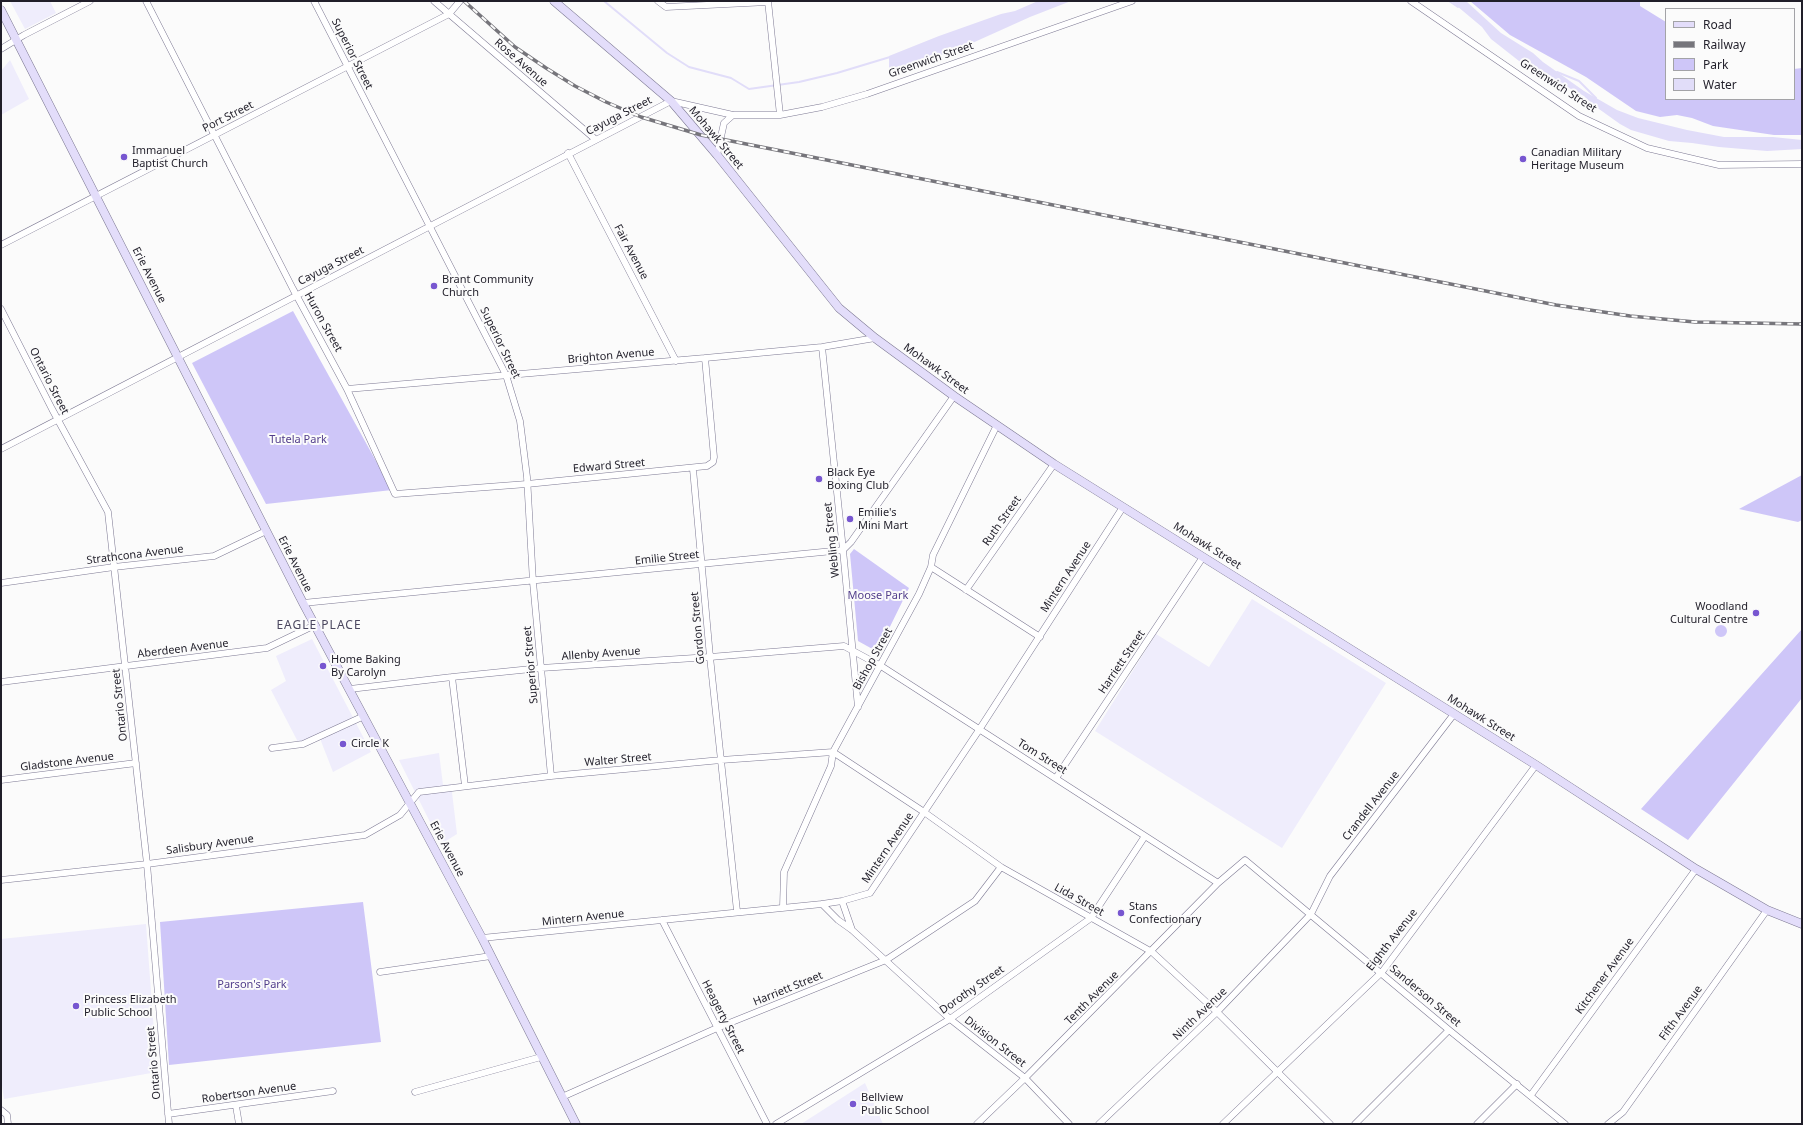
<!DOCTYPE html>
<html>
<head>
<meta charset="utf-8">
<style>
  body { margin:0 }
  #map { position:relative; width:1803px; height:1125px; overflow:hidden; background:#fbfbfb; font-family:"Noto Sans",sans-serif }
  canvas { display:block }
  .frame { position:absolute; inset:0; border:2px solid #201e29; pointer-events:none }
  .legend { position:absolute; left:1665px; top:8px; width:130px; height:92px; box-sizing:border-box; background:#fbfbfb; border:1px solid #a3a3a7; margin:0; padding:5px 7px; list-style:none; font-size:12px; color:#201e29 }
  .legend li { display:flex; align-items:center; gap:8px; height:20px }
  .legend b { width:20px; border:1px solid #a3a3a7 }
</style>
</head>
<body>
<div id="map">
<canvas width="1803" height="1125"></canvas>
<div class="frame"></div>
<ul class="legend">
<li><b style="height:5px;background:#e3ddfa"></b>Road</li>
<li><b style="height:5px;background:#76757b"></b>Railway</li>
<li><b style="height:11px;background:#cec6f8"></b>Park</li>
<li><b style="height:11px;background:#e1ddf9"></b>Water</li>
</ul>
</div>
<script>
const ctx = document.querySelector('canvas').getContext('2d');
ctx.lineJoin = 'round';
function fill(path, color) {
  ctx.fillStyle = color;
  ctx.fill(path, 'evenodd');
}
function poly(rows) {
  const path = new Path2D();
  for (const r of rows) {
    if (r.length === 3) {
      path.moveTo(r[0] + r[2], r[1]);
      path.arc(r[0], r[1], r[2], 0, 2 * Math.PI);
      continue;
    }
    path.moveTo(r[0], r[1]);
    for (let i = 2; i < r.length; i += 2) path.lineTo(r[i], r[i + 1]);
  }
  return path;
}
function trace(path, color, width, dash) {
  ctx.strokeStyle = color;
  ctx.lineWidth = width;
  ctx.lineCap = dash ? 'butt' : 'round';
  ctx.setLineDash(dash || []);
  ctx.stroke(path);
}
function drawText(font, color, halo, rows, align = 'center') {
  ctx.font = font + ' "Noto Sans",sans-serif';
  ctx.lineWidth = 4;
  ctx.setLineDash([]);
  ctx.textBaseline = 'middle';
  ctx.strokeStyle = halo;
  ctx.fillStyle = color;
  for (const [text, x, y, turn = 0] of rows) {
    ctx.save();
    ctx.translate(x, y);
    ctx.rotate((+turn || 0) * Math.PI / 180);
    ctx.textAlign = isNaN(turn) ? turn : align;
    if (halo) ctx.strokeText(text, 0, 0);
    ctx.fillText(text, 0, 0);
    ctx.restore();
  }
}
fill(poly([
  [10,1,50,1,56,13,25,29],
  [10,60,29,99,1,115,1,71],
  [1252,599,1386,683,1282,848,1095,731,1156,634,1209,667],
  [312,639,371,752,333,772,319,736,298,742,271,690,286,681,276,656],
  [439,753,443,785,451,784,457,834,441,844,399,760],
  [146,924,157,1072,4,1099,1,1079,1,939],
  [865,1083,883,1124,801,1124]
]), '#efedfc');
fill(poly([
  [1470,1,1640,1,1640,6,1666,22,1666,99,1794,99,1794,69,1802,68,1802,135,1774,135,1713,126,1692,118,1677,115,1660,117,1636,111,1586,77,1510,35],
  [293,311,392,490,266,504,192,363],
  [1802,475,1802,520,1798,522,1739,509],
  [854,549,909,588,879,649,876,651,858,641,850,554],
  [1721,631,6],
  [1802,629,1802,698,1688,840,1641,809],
  [363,902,381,1042,169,1065,160,922]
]), '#cec6f8');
fill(poly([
  [1038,1,1071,1,1030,17,959,49,901,69,889,70,889,56,939,36,1001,14,1015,11],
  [1451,1,1466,1,1501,33,1533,53,1543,62,1584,91,1617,110,1638,118,1687,130,1724,137,1773,137,1802,140,1802,149,1767,151,1719,147,1692,143,1669,141,1631,130,1620,124,1592,104,1584,96,1519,61,1491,39,1482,27]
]), '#e1ddf9');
trace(poly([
  [604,1,667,53,689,67,731,78,749,89,799,82,837,73,890,57],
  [1449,1,1458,7],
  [1557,72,1579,81,1596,98]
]), '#e1ddf9', 2);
const street = poly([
  [146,1,293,289,347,389,395,494,527,484,707,466,713,462,714,457,705,358],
  [314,1,506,375,520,421,527,477,533,582,551,776],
  [434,1,595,139],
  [658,1,666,7,768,2],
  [768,1,780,115],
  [1411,1,1579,116,1647,148,1719,165,1802,164],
  [1,49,24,35,90,1],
  [568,153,676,361],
  [717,155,724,123,733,115],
  [1,245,449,14,460,1],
  [1,309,52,409,108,512,147,864,169,1124],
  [822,347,843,550,858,707],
  [347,389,705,358,822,347,875,338],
  [1,449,671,101,733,115,780,115,822,107,867,94,1132,1],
  [693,469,710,657,737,911],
  [931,567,1040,637],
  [1,583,114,567,214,556,266,531],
  [966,590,1054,464],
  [303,603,843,550,851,542,954,396],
  [452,677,465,786],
  [1,682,267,648,315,625],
  [350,689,452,677,541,668,710,657,844,646,881,666,1218,883],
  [272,748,303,744,364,716],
  [833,752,924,812,1001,867,1152,952,1217,1012,1330,1124],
  [1056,778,1203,557],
  [1,780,136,763],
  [1,880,147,864,365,835,400,815,419,792,551,776,721,760,833,752],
  [842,901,852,930],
  [822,904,838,920,852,930,950,1019,1025,1078,1069,1124],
  [783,907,784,872,831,766,833,752,919,594,931,567,933,555,997,425],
  [662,920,767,1124],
  [482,938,822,904,842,901,870,893,979,730,1123,507],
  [380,972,491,956],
  [415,1092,541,1057],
  [1531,1095,1696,869],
  [562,1097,717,1028,886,960,975,901,1001,867],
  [236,1106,239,1124],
  [1,1110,7,1115,8,1124],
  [168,1114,333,1091],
  [776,1124,950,1019,1091,918,1145,836],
  [977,1124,1025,1078,1218,883,1245,860,1449,1030,1565,1124],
  [1099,1124,1217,1012,1311,914,1330,876,1454,714],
  [1223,1124,1382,972,1536,765],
  [1355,1124,1449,1030],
  [1477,1124,1517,1084],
  [1608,1124,1623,1112,1767,910]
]);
const secondary = poly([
  [554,1,671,101,717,155,839,308,875,338,954,396,1054,464,1536,765,1696,869,1767,910,1802,924],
  [1,10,303,603,482,938,576,1124]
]);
trace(street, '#7d7993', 7);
trace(secondary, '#7d7993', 9);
trace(street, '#fff', 6);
trace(secondary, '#e3ddfa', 8);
const rail = poly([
  [464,1,515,47,546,68,575,86,606,102,641,117,701,135,1556,305,1630,316,1695,322,1802,324]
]);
trace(rail, '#76757b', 3.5);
trace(rail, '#fbfbfb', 2, [6]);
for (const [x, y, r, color] of [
  [124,157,4,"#7756d0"],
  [1523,159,4,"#7756d0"],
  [434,286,4,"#7756d0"],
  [819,479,4,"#7756d0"],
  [850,519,4,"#7756d0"],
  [1756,613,4,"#7756d0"],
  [323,666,4,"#7756d0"],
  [343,744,4,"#7756d0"],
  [1121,913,4,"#7756d0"],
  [76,1006,4,"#7756d0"],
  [853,1104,4,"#7756d0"]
]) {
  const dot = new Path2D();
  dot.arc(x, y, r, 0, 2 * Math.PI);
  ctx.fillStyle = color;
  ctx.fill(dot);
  trace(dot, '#fbfbfb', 1.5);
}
drawText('11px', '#201e29', '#fbfbfb', [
  ["Superior Street",352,54,63],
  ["Greenwich Street",931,60,-19],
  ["Rose Avenue",521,63,41],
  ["Greenwich Street",1558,86,33],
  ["Cayuga Street",619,116,-27],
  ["Port Street",228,117,-27],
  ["Mohawk Street",716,138,50],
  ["Fair Avenue",631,252,62],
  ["Cayuga Street",331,266,-27],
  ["Erie Avenue",149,275,63],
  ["Huron Street",323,322,61],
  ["Superior Street",500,343,64],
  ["Brighton Avenue",611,356,-5],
  ["Mohawk Street",936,369,36],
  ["Ontario Street",49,381,63],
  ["Edward Street",609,466,-5],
  ["Ruth Street",1002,521,-55],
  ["Webling Street",832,540,-96],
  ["Mohawk Street",1207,546,32],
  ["Strathcona Avenue",135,555,-7],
  ["Emilie Street",667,558,-6],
  ["Erie Avenue",295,564,63],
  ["Mintern Avenue",1066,577,-57],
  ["Gordon Street",698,628,-95],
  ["Aberdeen Avenue",183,649,-7],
  ["Allenby Avenue",601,654,-4],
  ["Bishop Street",873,659,-61],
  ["Harriett Street",1122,662,-56],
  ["Superior Street",531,665,-95],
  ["Ontario Street",120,705,-96],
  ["Mohawk Street",1481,718,32],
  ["Tom Street",1042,757,32],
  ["Walter Street",618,760,-5],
  ["Gladstone Avenue",67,762,-7],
  ["Crandell Avenue",1371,806,-52],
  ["Salisbury Avenue",210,845,-8],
  ["Mintern Avenue",888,848,-56],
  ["Erie Avenue",447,849,62],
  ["Lida Street",1079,900,29],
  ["Mintern Avenue",583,918,-6],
  ["Eighth Avenue",1392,940,-52],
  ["Kitchener Avenue",1605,976,-54],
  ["Harriett Street",788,989,-22],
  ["Dorothy Street",972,990,-35],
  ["Sanderson Street",1425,996,40],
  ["Tenth Avenue",1092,998,-45],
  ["Fifth Avenue",1681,1013,-54],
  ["Ninth Avenue",1200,1014,-44],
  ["Heagerty Street",723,1017,63],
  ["Division Street",995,1042,38],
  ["Ontario Street",154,1063,-95],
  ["Robertson Avenue",249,1093,-8]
]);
drawText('11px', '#201e29', '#fbfbfb', [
  ["Immanuel",132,151],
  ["Baptist Church",132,164],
  ["Canadian Military",1531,153],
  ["Heritage Museum",1531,166],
  ["Brant Community",442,280],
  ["Church",442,293],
  ["Black Eye",827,473],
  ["Boxing Club",827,486],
  ["Emilie's",858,513],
  ["Mini Mart",858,526],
  ["Woodland",1748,607,"right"],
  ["Cultural Centre",1748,620,"right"],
  ["Home Baking",331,660],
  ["By Carolyn",331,673],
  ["Circle K",351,744],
  ["Stans",1129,907],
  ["Confectionary",1129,920],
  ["Princess Elizabeth",84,1000],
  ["Public School",84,1013],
  ["Bellview",861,1098],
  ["Public School",861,1111]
], 'left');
drawText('11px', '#513d8b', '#fbfbfb', [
  ["Tutela Park",298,440],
  ["Moose Park",878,596],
  ["Parson's Park",252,985]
]);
ctx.letterSpacing = '1px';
drawText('12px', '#4b475f', '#fbfbfb', [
  ["EAGLE PLACE",319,626]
]);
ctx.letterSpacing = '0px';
</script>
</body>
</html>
